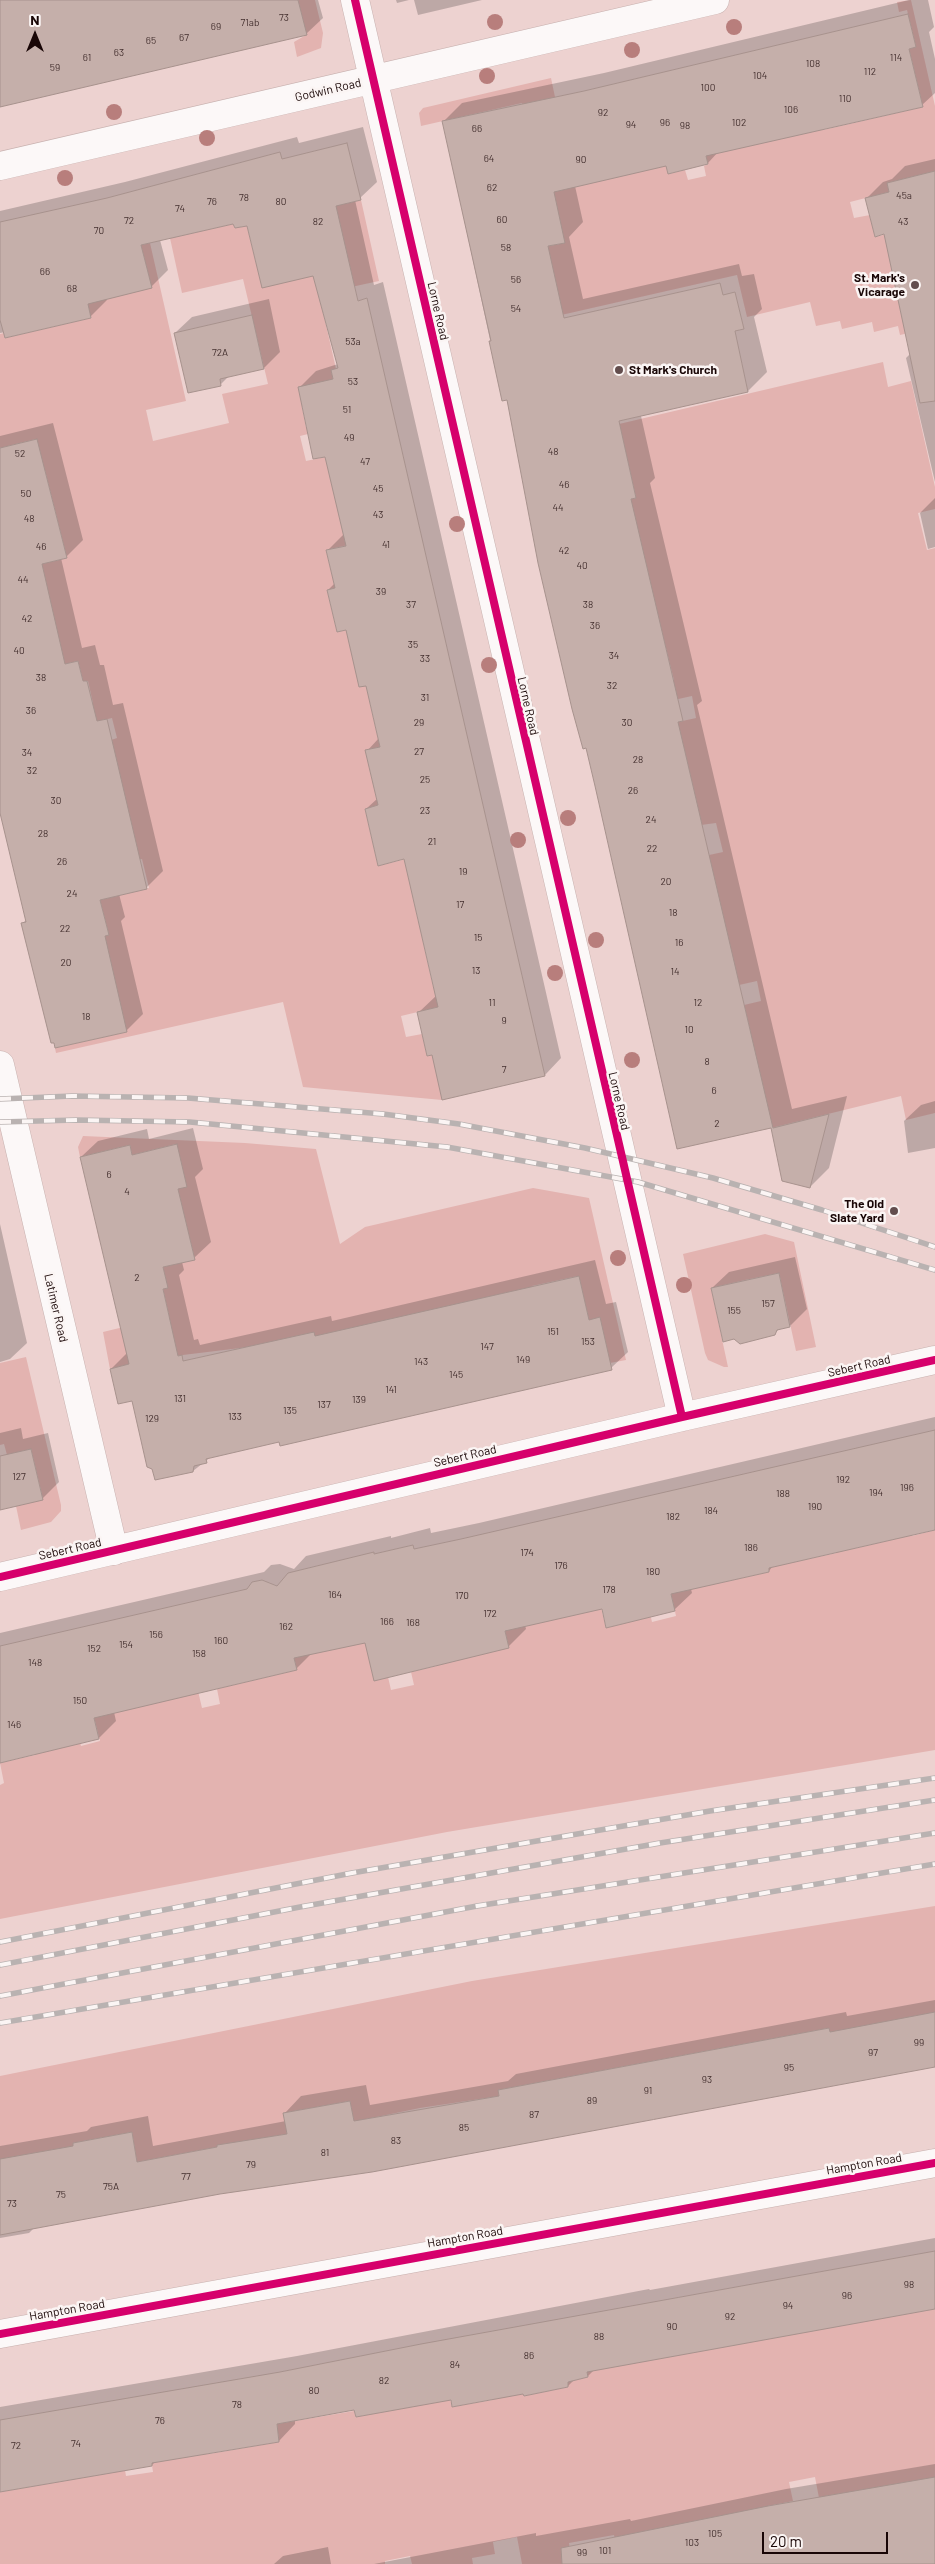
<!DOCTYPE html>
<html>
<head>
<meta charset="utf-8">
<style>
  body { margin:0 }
  #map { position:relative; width:935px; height:2564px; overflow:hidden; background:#edd2d0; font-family:Barlow,sans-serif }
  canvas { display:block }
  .north { position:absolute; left:10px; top:10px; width:50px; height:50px; -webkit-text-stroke:4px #fbf5f4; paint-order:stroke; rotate:0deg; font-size:14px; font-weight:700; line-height:20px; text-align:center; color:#190606 }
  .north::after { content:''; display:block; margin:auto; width:18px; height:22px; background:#190606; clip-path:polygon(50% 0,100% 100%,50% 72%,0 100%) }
  .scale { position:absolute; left:762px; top:2532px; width:126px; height:22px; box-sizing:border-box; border:2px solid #190606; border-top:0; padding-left:6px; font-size:15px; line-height:18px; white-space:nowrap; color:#190606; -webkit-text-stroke:4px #fbf5f4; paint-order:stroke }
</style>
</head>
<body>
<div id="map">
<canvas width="935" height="2564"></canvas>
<div class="north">N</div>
<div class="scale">20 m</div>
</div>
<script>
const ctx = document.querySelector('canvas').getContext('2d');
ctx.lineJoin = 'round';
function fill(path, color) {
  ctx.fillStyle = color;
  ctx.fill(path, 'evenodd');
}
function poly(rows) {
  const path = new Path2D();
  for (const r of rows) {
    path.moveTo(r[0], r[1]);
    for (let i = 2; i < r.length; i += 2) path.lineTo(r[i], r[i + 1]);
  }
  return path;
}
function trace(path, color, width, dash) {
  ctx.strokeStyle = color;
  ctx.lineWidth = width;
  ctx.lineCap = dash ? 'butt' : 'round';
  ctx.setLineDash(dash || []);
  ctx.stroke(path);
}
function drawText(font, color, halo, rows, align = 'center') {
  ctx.font = font + ' Barlow,sans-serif';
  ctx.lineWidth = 5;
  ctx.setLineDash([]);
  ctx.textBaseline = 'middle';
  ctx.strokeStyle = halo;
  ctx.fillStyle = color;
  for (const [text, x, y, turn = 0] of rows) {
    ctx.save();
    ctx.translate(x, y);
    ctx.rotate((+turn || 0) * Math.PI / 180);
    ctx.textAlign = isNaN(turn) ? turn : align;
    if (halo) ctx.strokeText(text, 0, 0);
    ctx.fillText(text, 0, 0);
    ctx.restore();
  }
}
fill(poly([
  [298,0,315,0,323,33,321,48,297,57,294,42,306,35],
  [911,0,935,106,935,171,887,183,889,192,850,202,854,218,870,215,875,237,899,231,893,276,898,298,935,327,900,335,898,326,874,332,872,322,842,329,840,321,816,326,810,302,747,317,737,275,535,321,520,252,564,243,527,125,522,103,421,126,419,113,423,108,551,78,555,97,656,122,668,174,685,170,688,180,706,176,704,166,708,164,702,139,813,85,823,130,923,107,909,49,916,47,907,10,899,12,897,2],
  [361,200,379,281,319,294,336,369,331,370,333,379,313,404,302,407,306,427,343,419,344,425,300,436,306,461,325,457,370,540,326,550,332,575,376,565,379,578,327,590,337,632,364,626,402,678,370,703,380,747,366,750,378,805,365,809,378,866,406,859,418,921,456,912,423,942,433,986,476,998,401,1016,406,1037,422,1034,427,1056,486,1042,442,1100,303,1087,283,1002,56,1053,55,1048,127,1032,86,941,109,935,100,900,149,888,142,859,113,866,108,741,117,738,112,718,35,736,93,703,88,681,83,681,78,661,20,675,41,564,67,558,45,471,23,476,0,470,41,460,36,439,0,448,0,334,4,333,5,338,91,318,77,260,151,287,141,245,150,243,186,401,146,410,153,441,229,423,222,394,268,384,243,279,182,293,170,238,233,224,235,228,247,226,256,263,329,207],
  [883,362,888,387,911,381,935,487,935,509,918,513,927,550,935,548,935,1113,906,1120,901,1096,763,1130,758,1108,749,1026,744,1005,761,1001,757,981,699,994,665,856,707,847,709,855,723,852,716,823,701,825,683,745,637,731,696,718,692,696,579,721,674,680,662,633,581,511,636,498,619,424],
  [83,1136,245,1143,316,1149,340,1244,365,1227,533,1188,589,1198,626,1360,610,1363,589,1320,578,1276,532,1286,543,1331,524,1335,514,1291,467,1302,345,1377,257,1346,150,1359,110,1369,103,1332,169,1316,163,1289,167,1288,163,1267,195,1259,185,1222,99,1240,95,1218,176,1144,132,1155,130,1145,80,1157,78,1147],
  [765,1234,794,1242,816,1347,796,1351,779,1273,745,1280,711,1288,728,1367,724,1367,708,1360,705,1353,683,1254],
  [26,1357,61,1505,61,1511,51,1522,21,1530,16,1506,43,1499,31,1449,7,1455,4,1444,0,1445,0,1363],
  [902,1491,912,1536,935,1530,935,1750,447,1832,0,1919,0,1785,4,1783,0,1763,35,1755,20,1694,66,1682,81,1746,100,1741,94,1717,189,1653,202,1708,220,1704,217,1689,297,1670,294,1658,364,1636,388,1677,391,1690,414,1685,411,1672,436,1666,421,1601,509,1648,494,1582,588,1553,606,1628,629,1622,636,1552,652,1622,676,1616,670,1588,724,1582,769,1572,758,1524,784,1518,795,1562,836,1553,826,1508,842,1504,853,1549,895,1539],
  [935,1906,935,2012,831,2036,829,2028,498,2090,499,2096,493,2097,420,2108,362,2120,354,2123,350,2101,284,2113,287,2134,137,2162,132,2132,73,2143,76,2165,0,2159,0,2076,472,1981],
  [935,2309,935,2482,826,2535,815,2477,789,2482,793,2501,768,2506,776,2544,619,2564,614,2535,569,2543,572,2564,522,2564,517,2537,493,2542,495,2554,472,2558,473,2564,412,2564,410,2556,385,2561,385,2564,0,2564,0,2492,125,2470,126,2476,153,2472,149,2445,209,2454,279,2442,277,2424,354,2411,356,2417,450,2398,452,2407,492,2400,520,2380,524,2396,568,2387,568,2382,588,2377,586,2366]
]), '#e3b3b0');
fill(poly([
  [0,0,318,0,323,18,306,34,0,105],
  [396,0,409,0,397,3],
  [414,0,482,0,418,15],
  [909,0,928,0,934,27,929,32,935,59,935,93,922,105,719,151,708,163,667,164,575,186,583,222,569,237,583,299,739,264,742,276,754,274,762,309,754,317,767,372,748,391,641,416,655,478,650,483,702,701,697,705,792,1109,847,1096,829,1168,810,1187,772,1127,508,398,503,400,443,122,462,103,604,73],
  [363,127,377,182,360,198,355,200,374,285,383,282,561,1058,545,1075,443,1098,432,1053,418,1013,437,995,405,858,366,809,378,798,367,751,379,738,367,684,347,628,328,590,335,583,327,551,344,534,326,455,299,388,316,371,338,364,314,274,248,224,234,222,160,240,168,270,151,287,106,298,107,300,90,317,0,333,0,211,125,182,297,137,299,143],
  [935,159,935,482,906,358,911,353,885,233,867,198,883,182,892,179,905,166],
  [269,299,280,352,264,368,229,376,221,384,175,333,192,317],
  [53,423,83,540,66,557,61,558,82,648,95,645,100,665,104,665,113,705,123,703,163,871,146,888,119,894,125,917,121,921,143,1014,126,1031,23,923,27,919,0,806,0,436],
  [935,498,935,547,928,549,920,513],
  [935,1101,935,1148,908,1153,904,1121,921,1105],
  [193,1128,203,1169,195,1177,211,1242,194,1258,182,1262,184,1270,179,1275,194,1340,198,1339,200,1345,331,1316,332,1321,595,1260,606,1304,616,1302,628,1352,611,1368,212,1456,193,1471,111,1369,127,1353,81,1157,98,1141,147,1129,149,1139],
  [0,1224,27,1343,10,1359,0,1362],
  [795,1257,807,1309,790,1326,780,1328,774,1334,712,1288,729,1272],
  [935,1417,935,1529,773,1566,769,1571,691,1589,692,1593,674,1610,602,1607,525,1625,526,1629,508,1647,366,1641,313,1652,296,1669,114,1712,116,1721,99,1738,0,1762,0,1633,264,1572,271,1565,280,1564,294,1569,306,1556,391,1536,391,1538,430,1528,431,1533,479,1523],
  [21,1428,23,1439,48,1433,59,1482,42,1499,0,1509,0,1433],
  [935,2000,935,2065,220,2192,35,2227,29,2233,0,2238,0,2146,87,2131,91,2127,148,2116,153,2146,286,2121,285,2113,301,2096,366,2085,370,2105,508,2081,516,2074,846,2012,847,2016],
  [935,2238,935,2307,595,2369,588,2376,575,2379,568,2386,524,2393,355,2409,295,2419,295,2424,279,2441,156,2461,152,2465,0,2491,0,2407,297,2356,649,2289,650,2290],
  [935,2464,935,2564,374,2564,536,2533,536,2536,630,2519,631,2521,786,2489],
  [328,2547,331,2564,274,2564,283,2556]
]), '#0003');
const building = poly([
  [0,0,298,0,307,35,0,107,0,0],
  [908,14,916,47,909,49,923,107,706,156,708,164,668,174,666,166,554,192,565,243,548,246,564,318,720,283,723,295,735,292,744,329,735,331,748,392,619,421,636,498,631,499,683,721,678,722,773,1128,829,1114,810,1188,782,1181,771,1128,677,1149,595,786,586,748,583,749,572,709,538,563,507,400,502,401,489,341,491,341,442,121,584,91,908,14],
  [347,143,361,200,336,206,358,301,367,298,545,1076,442,1100,432,1055,427,1056,417,1012,438,1007,404,859,378,866,365,809,378,805,365,750,380,747,366,686,359,687,346,630,337,632,327,590,335,588,326,550,346,546,325,457,313,459,298,387,333,379,331,370,338,368,313,276,262,288,247,226,235,228,233,224,141,245,152,288,88,304,91,318,5,338,0,320,0,222,107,198,280,152,282,159,347,143],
  [935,171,935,401,920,403,884,234,875,237,865,198,889,192,887,183,935,171],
  [252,315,264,369,220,379,221,386,188,393,174,333,252,315],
  [37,439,67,558,42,564,65,664,78,661,83,681,87,681,97,721,107,719,147,889,100,900,109,935,105,936,127,1032,55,1048,54,1043,51,1043,21,923,26,922,0,813,0,448,37,439],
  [177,1144,187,1187,178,1189,195,1260,163,1267,168,1288,163,1289,178,1356,182,1355,183,1361,314,1332,315,1336,579,1276,589,1320,600,1317,612,1370,280,1446,279,1442,206,1459,207,1463,194,1466,193,1472,155,1480,152,1469,147,1467,132,1401,118,1404,110,1369,129,1364,80,1157,130,1145,132,1155,177,1144],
  [779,1273,790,1327,777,1330,775,1335,740,1344,734,1339,723,1342,711,1288,779,1273],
  [935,1430,935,1530,769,1568,769,1572,671,1594,675,1611,606,1628,602,1609,505,1631,509,1648,374,1681,365,1643,294,1658,297,1670,94,1718,99,1739,0,1763,0,1646,247,1589,252,1582,262,1580,277,1586,288,1573,374,1552,374,1554,413,1545,414,1549,461,1539,935,1430],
  [31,1449,43,1500,0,1510,0,1456,31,1449],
  [935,2012,935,2067,372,2172,220,2194,0,2235,0,2159,73,2146,73,2143,132,2132,137,2162,217,2147,217,2145,287,2134,283,2113,350,2101,354,2121,499,2096,498,2090,829,2028,830,2032,935,2012],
  [935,2251,935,2309,587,2372,588,2377,568,2382,568,2387,524,2396,523,2394,452,2407,451,2400,356,2417,354,2410,277,2424,279,2442,152,2463,152,2466,0,2492,0,2420,280,2372,421,2344,935,2251],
  [935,2477,935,2564,562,2564,561,2548,768,2506,935,2477]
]);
fill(building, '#c5afaa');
trace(building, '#a7928d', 1);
const minor = poly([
  [355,0,682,1417],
  [0,166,715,0],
  [0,1065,114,1551],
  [0,1577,682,1417,935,1360],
  [0,2334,935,2163]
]);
trace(minor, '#c7b0ae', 29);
trace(minor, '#fcf8f8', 28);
const rail = poly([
  [0,1099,72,1096,188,1098,383,1114,459,1124,585,1148,713,1178,822,1210,935,1247],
  [0,1122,77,1120,190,1122,447,1147,638,1182,935,1270],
  [0,1942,352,1873,710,1811,935,1778],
  [0,1965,300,1907,660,1843,935,1800],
  [0,1996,477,1906,935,1833],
  [0,2023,935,1864]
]);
trace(rail, '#b9b2b1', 5.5);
trace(rail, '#fbf5f4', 4, [11]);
trace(poly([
  [355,0,682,1417],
  [0,1577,682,1417,935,1360],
  [0,2334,935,2163]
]), '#d6006c', 8);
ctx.fillStyle = '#b87e7c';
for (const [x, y] of [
  [495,22],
  [734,27],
  [632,50],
  [487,76],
  [114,112],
  [207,138],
  [65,178],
  [457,524],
  [489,665],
  [568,818],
  [518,840],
  [596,940],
  [555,973],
  [632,1060],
  [618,1258],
  [684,1285]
]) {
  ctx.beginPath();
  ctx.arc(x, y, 8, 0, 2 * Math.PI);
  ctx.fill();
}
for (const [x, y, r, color] of [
  [915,285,5,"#634d4d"],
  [619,370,5,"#634d4d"],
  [894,1211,5,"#634d4d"]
]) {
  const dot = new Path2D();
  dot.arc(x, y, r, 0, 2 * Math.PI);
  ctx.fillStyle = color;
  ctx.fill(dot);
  trace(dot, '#fbf5f4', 2);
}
drawText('10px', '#44302f', null, [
  ["73",284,18],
  ["71ab",250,23],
  ["69",216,27],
  ["67",184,38],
  ["65",151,41],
  ["63",119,53],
  ["61",87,58],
  ["114",896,58],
  ["108",813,64],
  ["59",55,68],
  ["112",870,72],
  ["104",760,76],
  ["100",708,88],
  ["110",845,99],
  ["106",791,110],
  ["92",603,113],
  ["96",665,123],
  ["102",739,123],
  ["94",631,125],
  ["98",685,126],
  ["66",477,129],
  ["64",489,159],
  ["90",581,160],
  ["62",492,188],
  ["45a",904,196],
  ["78",244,198],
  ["76",212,202],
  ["80",281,202],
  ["74",180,209],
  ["60",502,220],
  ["72",129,221],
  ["82",318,222],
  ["43",903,222],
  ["70",99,231],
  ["58",506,248],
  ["66",45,272],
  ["56",516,280],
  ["68",72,289],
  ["54",516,309],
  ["53a",353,342],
  ["72A",220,353],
  ["53",353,382],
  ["51",347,410],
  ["49",349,438],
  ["48",553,452],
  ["52",20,454],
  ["47",365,462],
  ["46",564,485],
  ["45",378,489],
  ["50",26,494],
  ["44",558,508],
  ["43",378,515],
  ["48",29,519],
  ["41",386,545],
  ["46",41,547],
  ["42",564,551],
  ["40",582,566],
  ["44",23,580],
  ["39",381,592],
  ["37",411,605],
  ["38",588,605],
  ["42",27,619],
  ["36",595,626],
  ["35",413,645],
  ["40",19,651],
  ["34",614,656],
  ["33",425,659],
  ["38",41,678],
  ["32",612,686],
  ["31",425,698],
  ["36",31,711],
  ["29",419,723],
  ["30",627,723],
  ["27",419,752],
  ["34",27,753],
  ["28",638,760],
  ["32",32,771],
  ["25",425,780],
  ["26",633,791],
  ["30",56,801],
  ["23",425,811],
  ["24",651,820],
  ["28",43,834],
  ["21",432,842],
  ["22",652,849],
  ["26",62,862],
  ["19",463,872],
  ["20",666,882],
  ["24",72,894],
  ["17",460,905],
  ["18",673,913],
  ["22",65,929],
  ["15",478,938],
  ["16",679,943],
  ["20",66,963],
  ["13",476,971],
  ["14",675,972],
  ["11",492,1003],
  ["12",698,1003],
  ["18",86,1017],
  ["9",504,1021],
  ["10",689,1030],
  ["8",707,1062],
  ["7",504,1070],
  ["6",714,1091],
  ["2",717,1124],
  ["6",109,1175],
  ["4",127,1192],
  ["2",137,1278],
  ["157",768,1304],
  ["155",734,1311],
  ["151",553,1332],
  ["153",588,1342],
  ["147",487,1347],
  ["149",523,1360],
  ["143",421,1362],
  ["145",456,1375],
  ["141",391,1390],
  ["131",180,1399],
  ["139",359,1400],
  ["137",324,1405],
  ["135",290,1411],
  ["133",235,1417],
  ["129",152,1419],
  ["127",19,1477],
  ["192",843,1480],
  ["196",907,1488],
  ["194",876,1493],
  ["188",783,1494],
  ["190",815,1507],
  ["184",711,1511],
  ["182",673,1517],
  ["186",751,1548],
  ["174",527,1553],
  ["176",561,1566],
  ["180",653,1572],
  ["178",609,1590],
  ["164",335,1595],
  ["170",462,1596],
  ["172",490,1614],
  ["166",387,1622],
  ["168",413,1623],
  ["162",286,1627],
  ["156",156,1635],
  ["160",221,1641],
  ["154",126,1645],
  ["152",94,1649],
  ["158",199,1654],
  ["148",35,1663],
  ["150",80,1701],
  ["146",14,1725],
  ["99",919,2043],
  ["97",873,2053],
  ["95",789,2068],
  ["93",707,2080],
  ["91",648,2091],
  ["89",592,2101],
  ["87",534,2115],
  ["85",464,2128],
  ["83",396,2141],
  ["81",325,2153],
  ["79",251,2165],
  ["77",186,2177],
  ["75A",111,2187],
  ["75",61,2195],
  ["73",12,2204],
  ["98",909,2285],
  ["96",847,2296],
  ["94",788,2306],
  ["92",730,2317],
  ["90",672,2327],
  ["88",599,2337],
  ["86",529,2356],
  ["84",455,2365],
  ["82",384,2381],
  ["80",314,2391],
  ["78",237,2405],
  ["76",160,2421],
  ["74",76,2444],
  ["72",16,2446],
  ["105",715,2534],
  ["103",692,2543],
  ["101",605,2551],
  ["99",582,2553]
]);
drawText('12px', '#190606', '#fbf5f4', [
  ["Godwin Road",328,90,-13],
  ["Lorne Road",438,311,77],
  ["Lorne Road",528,706,77],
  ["Lorne Road",619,1101,77],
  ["Latimer Road",56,1308,77],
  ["Sebert Road",859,1366,-13],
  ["Sebert Road",465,1456,-13],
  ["Sebert Road",70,1549,-13],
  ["Hampton Road",864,2164,-10],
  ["Hampton Road",465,2237,-10],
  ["Hampton Road",67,2310,-10]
]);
drawText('bold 12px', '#190606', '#fbf5f4', [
  ["St. Mark's",905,278],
  ["Vicarage",905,292],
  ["St Mark's Church",629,370,"left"],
  ["The Old",884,1204],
  ["Slate Yard",884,1218]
], 'right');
</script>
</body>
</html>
